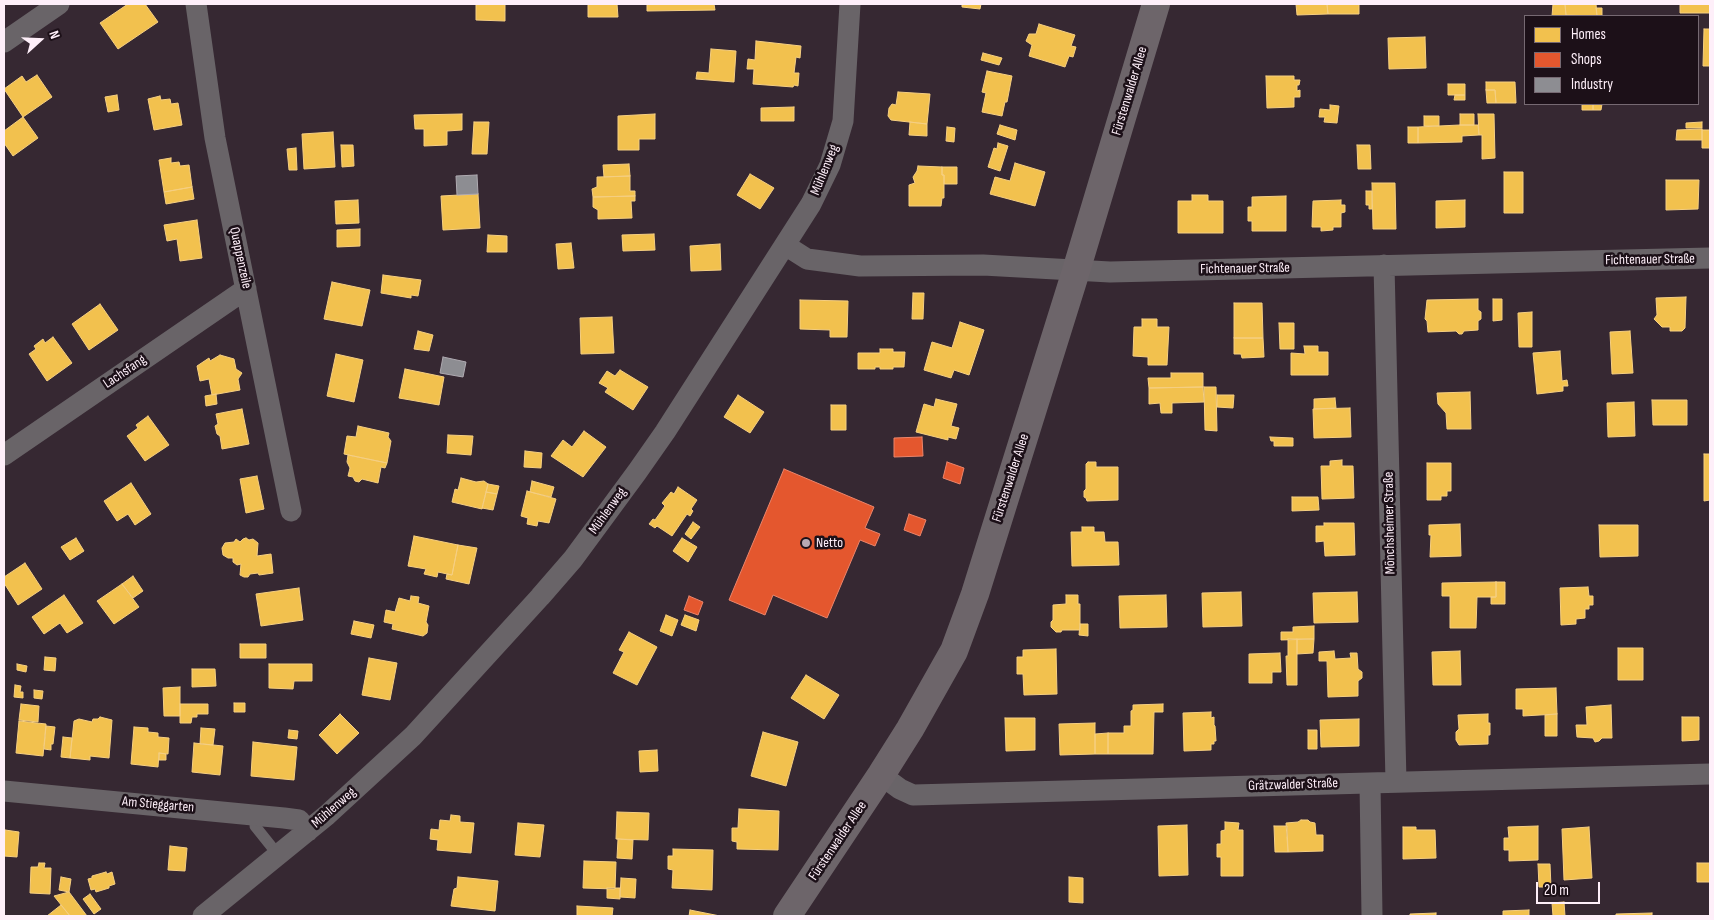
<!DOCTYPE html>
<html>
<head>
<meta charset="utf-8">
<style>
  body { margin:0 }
  #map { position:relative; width:1714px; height:920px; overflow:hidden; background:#362832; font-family:"Sofia Sans Condensed",sans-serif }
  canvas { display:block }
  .frame { position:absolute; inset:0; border:5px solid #feeff9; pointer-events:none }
  .legend { position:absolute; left:1524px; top:15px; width:175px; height:90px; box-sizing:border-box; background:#1c1018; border:1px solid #766972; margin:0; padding:6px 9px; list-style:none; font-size:15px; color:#feeff9 }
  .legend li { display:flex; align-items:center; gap:10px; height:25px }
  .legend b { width:25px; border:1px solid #766972 }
  .north { position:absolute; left:15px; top:15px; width:50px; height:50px; -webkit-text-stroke:4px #1c1018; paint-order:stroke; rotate:70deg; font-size:14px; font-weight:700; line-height:20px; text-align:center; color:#feeff9 }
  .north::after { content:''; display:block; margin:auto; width:18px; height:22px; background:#feeff9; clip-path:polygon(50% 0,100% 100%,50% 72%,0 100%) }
  .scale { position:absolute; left:1536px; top:882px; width:64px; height:22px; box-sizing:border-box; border:2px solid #feeff9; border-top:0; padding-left:6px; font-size:15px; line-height:18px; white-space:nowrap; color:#feeff9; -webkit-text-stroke:4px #1c1018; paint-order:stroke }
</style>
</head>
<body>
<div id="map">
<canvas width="1714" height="920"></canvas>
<div class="frame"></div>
<ul class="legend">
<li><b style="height:14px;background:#f2c14e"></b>Homes</li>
<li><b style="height:14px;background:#e4572e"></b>Shops</li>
<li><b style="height:14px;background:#8d8d92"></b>Industry</li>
</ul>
<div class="north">N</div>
<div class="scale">20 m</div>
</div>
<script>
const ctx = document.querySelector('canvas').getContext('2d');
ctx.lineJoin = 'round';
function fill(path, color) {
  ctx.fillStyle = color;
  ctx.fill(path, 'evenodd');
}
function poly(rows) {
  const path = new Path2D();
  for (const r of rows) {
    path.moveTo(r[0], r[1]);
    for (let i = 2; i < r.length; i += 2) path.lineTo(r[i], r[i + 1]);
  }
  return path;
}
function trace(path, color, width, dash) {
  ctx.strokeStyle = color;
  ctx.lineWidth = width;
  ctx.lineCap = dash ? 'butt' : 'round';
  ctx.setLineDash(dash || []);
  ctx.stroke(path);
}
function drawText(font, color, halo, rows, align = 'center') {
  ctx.font = font + ' "Sofia Sans Condensed",sans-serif';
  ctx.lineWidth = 5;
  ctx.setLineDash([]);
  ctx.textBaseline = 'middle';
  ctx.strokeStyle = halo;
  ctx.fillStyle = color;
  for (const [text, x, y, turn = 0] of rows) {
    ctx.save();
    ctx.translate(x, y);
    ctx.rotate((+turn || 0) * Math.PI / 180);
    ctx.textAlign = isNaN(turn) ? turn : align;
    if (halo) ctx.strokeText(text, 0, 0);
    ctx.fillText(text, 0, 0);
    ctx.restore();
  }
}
const homes = poly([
  [128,4,145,4,158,22,118,49,100,23,128,4],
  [476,4,505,4,505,21,476,20,476,4],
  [588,4,617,4,618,17,588,17,588,4],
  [647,4,714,4,715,10,647,11,647,4],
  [962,4,981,4,980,9,962,7,962,4],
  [1296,4,1327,4,1328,14,1297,15,1296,4],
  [1327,4,1359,4,1359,14,1328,14,1327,4],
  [1553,4,1565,4,1566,16,1552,16,1553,4],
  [1565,4,1596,4,1597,16,1566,15,1565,4],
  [1680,4,1710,4,1710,13,1680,13,1680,4],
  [1596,8,1602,8,1602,16,1597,16,1596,8],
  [1039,24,1075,35,1071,46,1076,47,1073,57,1069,56,1065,67,1029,56,1032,45,1026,41,1029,34,1036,34,1039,24],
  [1704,29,1710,29,1710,66,1703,66,1704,29],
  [1425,37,1426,68,1389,69,1388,38,1425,37],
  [756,41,801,46,800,58,796,57,794,73,799,73,798,86,794,85,793,87,753,84,754,69,747,69,748,59,755,60,756,41],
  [711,49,736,51,734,82,696,79,697,72,709,73,711,49],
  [983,53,1002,58,999,65,981,60,983,53],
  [987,71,1012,76,1007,102,1005,102,1002,116,982,112,986,93,982,92,987,71],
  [37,75,52,97,23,117,4,89,22,76,26,82,37,75],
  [1266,76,1294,76,1294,80,1300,80,1299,85,1297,85,1297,91,1300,90,1300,97,1294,97,1294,107,1267,108,1266,76],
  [1486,82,1515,82,1516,103,1496,103,1495,90,1486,90,1486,82],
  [1448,84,1465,84,1465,95,1448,95,1448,84],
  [1486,90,1495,90,1496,103,1487,103,1486,90],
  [898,92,930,94,927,124,891,120,888,116,889,108,892,104,896,105,898,92],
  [117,95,119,110,108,112,105,97,117,95],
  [1455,95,1465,95,1465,100,1454,100,1455,95],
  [160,96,161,100,170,99,171,104,178,103,182,125,154,130,148,99,160,96],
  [1582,104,1593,104,1593,110,1582,110,1582,104],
  [1593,104,1602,104,1601,110,1593,110,1593,104],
  [1330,105,1339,106,1337,123,1324,122,1325,117,1319,117,1320,109,1330,110,1330,105],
  [794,107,794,121,761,121,761,108,794,107],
  [462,114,462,130,447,131,447,145,424,146,424,129,415,129,414,115,462,114],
  [655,114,655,139,639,139,639,150,618,150,618,116,655,114],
  [1460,114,1474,114,1474,125,1460,125,1460,114],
  [1478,114,1494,114,1495,158,1482,159,1482,135,1479,135,1478,114],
  [1424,116,1439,116,1439,126,1424,126,1424,116],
  [23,117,38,138,13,156,4,143,4,131,23,117],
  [474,122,489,122,487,154,472,154,474,122],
  [910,122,927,124,927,136,909,135,910,122],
  [1702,122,1702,128,1686,128,1686,123,1702,122],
  [1000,125,1017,130,1015,140,997,134,1000,125],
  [1460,125,1478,125,1479,135,1462,136,1462,142,1418,143,1418,127,1460,125],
  [947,127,955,128,954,142,946,141,947,127],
  [1408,127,1418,127,1418,143,1408,143,1408,127],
  [1702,129,1702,140,1676,140,1677,130,1702,129],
  [1702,130,1710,130,1710,148,1702,148,1702,130],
  [333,132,335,167,304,169,302,134,333,132],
  [998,143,1008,146,1000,171,988,167,994,148,997,149,998,143],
  [341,145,353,145,354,166,342,167,341,145],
  [1357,145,1370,145,1371,169,1358,169,1357,145],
  [296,148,297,170,289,170,287,149,296,148],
  [171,158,171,163,179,162,180,166,189,165,192,187,164,192,159,160,171,158],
  [1015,163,1045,172,1035,206,990,194,995,177,1010,181,1015,163],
  [629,164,630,176,604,177,603,165,629,164],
  [918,166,942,167,942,175,944,175,944,198,942,198,941,206,909,206,909,185,915,183,913,177,917,171,918,166],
  [942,167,957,167,957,184,944,184,944,175,942,175,942,167],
  [1504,172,1523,172,1523,213,1504,213,1504,172],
  [750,174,774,188,760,209,737,195,750,174],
  [630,176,630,191,635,191,635,196,593,197,592,189,597,187,597,177,630,176],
  [1666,180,1699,180,1698,209,1666,210,1666,180],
  [1372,183,1395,183,1396,229,1373,229,1372,183],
  [192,187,194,199,166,204,164,192,192,187],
  [1366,191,1372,191,1372,209,1369,209,1369,205,1366,205,1366,191],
  [478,194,480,228,443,230,441,196,478,194],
  [1192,195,1208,195,1208,201,1223,201,1223,233,1178,233,1178,201,1192,201,1192,195],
  [635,196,635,201,631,201,632,218,598,219,598,210,593,207,593,197,635,196],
  [1286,196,1286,231,1252,231,1252,221,1248,221,1248,207,1252,207,1252,197,1286,196],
  [358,200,359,223,336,224,335,201,358,200],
  [1341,200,1341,205,1345,205,1345,212,1341,213,1341,227,1333,227,1333,230,1321,231,1321,227,1312,227,1313,201,1341,200],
  [1465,200,1465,227,1436,228,1436,201,1465,200],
  [197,220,202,258,180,261,177,239,167,241,164,225,197,220],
  [360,229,360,246,337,247,337,230,360,229],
  [654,234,655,250,623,251,622,235,654,234],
  [488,235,507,236,507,252,487,252,488,235],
  [571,243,574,268,558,269,556,244,571,243],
  [720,244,721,270,691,271,690,246,720,244],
  [383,275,421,280,418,296,411,295,411,298,381,293,383,275],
  [332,282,370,290,362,326,324,319,332,282],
  [913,293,924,293,923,319,912,319,913,293],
  [1686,297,1685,328,1682,331,1670,331,1670,327,1662,327,1654,319,1657,315,1656,298,1686,297],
  [1478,299,1478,310,1481,312,1481,319,1478,321,1478,330,1464,331,1462,334,1459,334,1456,331,1428,332,1427,321,1425,319,1427,300,1478,299],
  [1493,299,1502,299,1502,320,1493,321,1493,299],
  [800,300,848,301,847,337,830,337,830,330,800,329,800,300],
  [1234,303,1262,303,1263,338,1234,338,1234,303],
  [100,304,118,330,89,350,72,324,100,304],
  [1532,312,1532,347,1519,347,1518,313,1532,312],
  [612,317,614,353,581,354,580,318,612,317],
  [1142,319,1157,319,1157,327,1169,327,1167,365,1148,365,1148,357,1133,356,1134,327,1142,327,1142,319],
  [960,322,984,330,969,375,954,370,951,378,924,370,932,342,952,348,960,322],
  [1279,323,1294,323,1294,349,1280,349,1279,323],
  [418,331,433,335,429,351,414,349,418,331],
  [1630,331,1633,373,1612,374,1610,332,1630,331],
  [53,337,72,363,47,381,29,354,36,349,34,346,43,339,45,343,53,337],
  [1234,338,1263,338,1264,357,1242,358,1241,354,1234,354,1234,338],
  [1304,346,1318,346,1318,352,1328,352,1328,375,1291,375,1291,353,1305,354,1304,346],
  [880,349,893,349,893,352,905,352,904,367,893,367,893,369,880,369,880,367,875,367,875,369,858,369,858,353,880,353,880,349],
  [1560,351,1562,381,1567,380,1568,386,1563,386,1563,391,1537,394,1533,353,1560,351],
  [336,354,363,360,354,402,327,396,336,354],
  [220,355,234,359,236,369,242,373,238,379,240,390,212,395,209,379,200,381,197,366,209,358,210,361,220,355],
  [405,369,444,377,439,405,399,398,405,369],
  [620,370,648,387,633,410,605,392,608,388,599,383,607,371,615,376,620,370],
  [1171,373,1203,373,1203,387,1149,388,1148,378,1171,378,1171,373],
  [1203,387,1204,402,1172,403,1172,413,1161,413,1160,403,1149,404,1149,388,1203,387],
  [1204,387,1216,387,1217,431,1205,430,1204,387],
  [1470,392,1471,429,1447,429,1446,413,1438,404,1437,393,1470,392],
  [216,394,217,404,206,406,205,396,216,394],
  [738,395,764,412,750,433,724,417,738,395],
  [1217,395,1234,395,1233,408,1217,407,1217,395],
  [1335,398,1336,408,1314,409,1314,399,1335,398],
  [936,399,957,404,951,426,959,428,956,439,948,437,948,440,916,432,924,404,934,407,936,399],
  [1652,400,1687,400,1687,425,1653,425,1652,400],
  [1634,402,1635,436,1608,437,1607,403,1634,402],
  [831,405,846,405,846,430,831,430,831,405],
  [1350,408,1351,437,1314,438,1313,409,1350,408],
  [242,409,249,444,222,449,220,436,217,434,215,426,218,424,216,414,242,409],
  [148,416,169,445,145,461,127,436,138,428,136,425,148,416],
  [358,426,389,433,388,437,391,441,387,463,344,454,347,436,356,437,358,426],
  [584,431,606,447,583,477,551,456,563,440,572,447,584,431],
  [448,435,473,436,471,455,447,453,448,435],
  [1270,437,1293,438,1293,446,1274,446,1274,441,1271,441,1270,437],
  [525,451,542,453,541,468,524,467,525,451],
  [1704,454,1710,454,1710,500,1704,501,1704,454],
  [348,455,387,463,385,468,381,467,378,483,362,479,359,482,355,481,353,477,348,476,350,468,347,462,348,455],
  [1342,460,1342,466,1353,466,1354,498,1322,499,1321,466,1330,466,1330,461,1342,460],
  [1088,462,1096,462,1096,467,1118,467,1118,500,1087,501,1086,498,1084,497,1084,491,1086,489,1086,464,1088,462],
  [1427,463,1451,463,1451,491,1447,491,1447,496,1441,496,1441,500,1427,500,1427,463],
  [257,476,264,509,246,513,240,479,257,476],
  [461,478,476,482,484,481,488,484,482,509,452,502,455,489,458,490,461,478],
  [532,481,554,487,551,497,530,492,532,481],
  [131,483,151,514,135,525,128,514,117,521,104,501,131,483],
  [488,484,499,486,497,494,486,492,488,484],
  [678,487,697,500,691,509,693,511,690,516,687,514,672,536,657,526,655,528,649,524,653,519,655,520,665,506,662,503,671,492,674,494,678,487],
  [527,491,556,499,549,523,538,521,537,526,527,524,528,518,521,516,527,491],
  [486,492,497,494,493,510,482,508,486,492],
  [1292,497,1318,497,1319,510,1292,511,1292,497],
  [693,522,700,527,691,539,685,534,693,522],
  [1324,523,1354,523,1355,555,1325,556,1324,541,1316,542,1316,526,1324,526,1324,523],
  [1460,524,1461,556,1430,557,1431,535,1429,535,1429,525,1460,524],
  [1599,525,1638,525,1638,556,1600,557,1599,525],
  [1082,527,1094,527,1094,532,1104,532,1105,542,1118,542,1119,565,1072,566,1071,532,1082,532,1082,527],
  [414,536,458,545,452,575,438,572,437,577,424,574,426,569,408,566,414,536],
  [76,538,84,551,70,560,61,547,76,538],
  [246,538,249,540,253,539,258,543,257,556,271,554,273,573,259,575,258,573,250,574,248,577,244,577,240,575,241,564,237,565,233,562,233,558,228,558,223,555,222,548,225,543,234,542,236,539,240,542,243,539,246,538],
  [682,538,697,547,688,562,673,551,682,538],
  [458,545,477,548,469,584,446,579,447,574,452,575,458,545],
  [25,563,42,589,18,605,4,583,4,577,25,563],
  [133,576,143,591,133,598,122,584,133,576],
  [1496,582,1496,597,1477,597,1476,628,1450,628,1450,596,1442,596,1442,583,1496,582],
  [1496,582,1505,582,1505,604,1491,604,1491,597,1496,597,1496,582],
  [122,584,139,607,114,624,97,601,122,584],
  [1588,587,1589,596,1593,596,1593,605,1589,605,1589,609,1585,609,1585,618,1576,619,1576,624,1561,625,1560,588,1588,587],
  [299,588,303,620,261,626,256,594,299,588],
  [1241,592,1242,626,1203,627,1202,593,1241,592],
  [1357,592,1358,622,1314,623,1313,593,1357,592],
  [64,595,83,623,67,633,60,623,44,634,32,617,64,595],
  [1066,595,1078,595,1078,604,1080,604,1080,630,1062,630,1061,632,1056,632,1051,627,1051,622,1053,620,1053,605,1066,604,1066,595],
  [1166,595,1167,627,1120,628,1119,596,1166,595],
  [411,596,419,597,418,603,429,606,426,622,428,625,427,633,423,636,392,629,393,624,384,622,386,610,395,612,399,598,410,601,411,596],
  [666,615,678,620,672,636,660,631,666,615],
  [685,615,699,620,696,631,681,625,685,615],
  [354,621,374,625,371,638,351,634,354,621],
  [1080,624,1088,624,1088,636,1079,635,1080,624],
  [1314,626,1314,639,1281,640,1281,632,1293,632,1293,627,1314,626],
  [629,632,657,647,637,685,613,673,624,652,619,650,629,632],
  [1288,639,1297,639,1297,685,1287,685,1286,656,1288,656,1288,639],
  [1297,639,1314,639,1313,653,1297,654,1297,639],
  [240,644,266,644,266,658,240,658,240,644],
  [1618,648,1643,648,1643,680,1618,680,1618,648],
  [1056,649,1057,694,1024,695,1023,674,1017,674,1017,657,1023,657,1023,650,1056,649],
  [1334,651,1335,659,1351,658,1350,653,1357,653,1358,669,1362,672,1362,678,1358,681,1358,696,1328,697,1327,661,1319,661,1319,652,1334,651],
  [1460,651,1461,685,1433,685,1432,652,1460,651],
  [1280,653,1281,672,1272,672,1272,683,1249,683,1249,654,1280,653],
  [45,657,56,658,55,671,44,670,45,657],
  [369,658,397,663,390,700,362,695,369,658],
  [17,664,27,666,26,672,17,670,17,664],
  [269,664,312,664,312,681,294,681,293,689,269,688,269,664],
  [192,669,215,669,216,686,192,687,192,669],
  [806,675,839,695,824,719,791,698,806,675],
  [15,685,21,686,20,692,23,692,23,698,14,697,15,685],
  [180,687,180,716,164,716,163,688,180,687],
  [1556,688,1557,714,1523,716,1523,709,1516,709,1516,689,1556,688],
  [34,690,43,691,42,699,34,698,34,690],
  [234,703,245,703,245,712,234,712,234,703],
  [21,704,39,706,38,722,19,720,21,704],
  [180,704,208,704,208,714,197,714,197,717,192,717,191,723,180,723,180,704],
  [1163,704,1163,712,1154,712,1153,754,1108,754,1108,733,1124,733,1124,726,1131,726,1131,711,1133,710,1133,705,1163,704],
  [1611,705,1612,738,1602,738,1599,741,1595,742,1593,738,1577,737,1576,725,1587,725,1586,707,1611,705],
  [1211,712,1211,718,1214,717,1214,725,1215,726,1216,741,1214,741,1214,744,1211,744,1211,750,1184,751,1183,713,1211,712],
  [340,714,359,733,337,754,319,735,340,714],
  [1488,714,1488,723,1490,723,1490,735,1488,735,1488,744,1459,745,1456,740,1456,732,1459,729,1458,715,1488,714],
  [1557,714,1557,736,1545,736,1545,715,1557,714],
  [100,717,112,720,109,758,90,756,90,760,70,758,74,721,79,719,92,722,93,719,98,719,100,717],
  [1682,717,1699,717,1699,740,1682,741,1682,717],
  [1005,718,1035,718,1035,750,1006,751,1005,718],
  [1359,719,1359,746,1321,747,1320,720,1359,719],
  [19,721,46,724,43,756,16,753,19,721],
  [1095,723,1095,754,1060,755,1059,724,1095,723],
  [46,726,55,727,53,744,51,744,51,750,44,749,46,726],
  [134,727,148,728,148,732,158,733,158,737,169,738,168,754,159,753,158,767,131,764,134,727],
  [201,728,215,729,213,745,200,744,201,728],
  [289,730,298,731,297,739,288,738,289,730],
  [1308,730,1317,730,1317,749,1308,749,1308,730],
  [763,732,798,742,786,786,751,776,763,732],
  [1108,733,1108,754,1095,754,1095,734,1108,733],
  [63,737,72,738,70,758,61,757,63,737],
  [253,742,297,747,294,780,251,776,253,742],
  [194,743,223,746,220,775,192,772,194,743],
  [657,750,658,771,640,772,639,751,657,750],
  [159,753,166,754,166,760,159,760,159,753],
  [739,809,779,811,778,850,737,849,737,842,732,841,732,828,738,828,739,809],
  [617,812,649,813,648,840,616,839,617,812],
  [451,815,460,816,460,822,474,823,471,853,437,850,438,840,430,839,431,829,439,830,440,820,450,821,451,815],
  [1301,820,1308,820,1310,822,1315,823,1316,835,1323,835,1323,851,1288,852,1286,823,1298,822,1301,820],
  [1225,822,1239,823,1238,830,1243,830,1243,876,1221,876,1221,857,1217,857,1217,844,1221,844,1221,831,1225,830,1225,822],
  [518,823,544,825,540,857,515,855,518,823],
  [1187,825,1188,875,1159,876,1158,826,1187,825],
  [1274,826,1287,826,1288,852,1275,852,1274,826],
  [1538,826,1538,860,1509,861,1509,850,1504,850,1504,838,1509,838,1508,827,1538,826],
  [1403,827,1416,827,1416,830,1435,830,1436,858,1403,859,1403,827],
  [1589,827,1592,878,1564,880,1562,829,1589,827],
  [5,830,19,832,17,857,4,856,5,830],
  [618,839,633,840,632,859,617,858,618,839],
  [170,846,187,848,185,871,168,870,170,846],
  [673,849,713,850,712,890,672,888,673,870,668,869,668,856,673,856,673,849],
  [584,861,616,862,615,889,583,888,584,861],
  [39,863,45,863,44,868,51,868,50,894,30,893,31,867,38,867,39,863],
  [1697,863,1710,863,1710,882,1697,882,1697,863],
  [1538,864,1550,864,1551,887,1539,887,1538,864],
  [106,872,107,874,112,872,115,884,109,886,109,888,96,892,95,889,91,890,88,879,92,878,92,876,106,872],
  [61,877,71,879,69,892,59,890,61,877],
  [458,877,498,881,495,911,451,906,454,889,457,888,458,877],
  [1069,877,1083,878,1083,903,1069,902,1069,877],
  [621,878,636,879,635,898,620,897,621,878],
  [607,888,620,888,620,899,607,898,607,888],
  [69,892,87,916,70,916,54,896,69,892],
  [90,894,101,909,94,914,83,899,90,894],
  [1564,902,1565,916,1553,916,1552,903,1564,902],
  [61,905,70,916,47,916,61,905],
  [577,906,613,908,612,916,577,916,577,906],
  [690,910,720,916,689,916,690,910],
  [1529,910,1529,916,1503,916,1503,911,1529,910],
  [1436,913,1436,916,1410,916,1410,914,1436,913],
  [1652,913,1652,916,1616,916,1616,914,1652,913]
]);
fill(homes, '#f2c14e');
trace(homes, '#f6cf81', 1);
const shops = poly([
  [922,437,923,456,894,457,894,438,922,437],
  [947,462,964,468,960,484,943,478,947,462],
  [784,469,874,507,865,528,880,534,875,546,860,540,827,618,773,595,765,615,729,600,784,469],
  [909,514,926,520,920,536,904,530,909,514],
  [689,596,703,602,698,615,684,610,689,596]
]);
fill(shops, '#e4572e');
trace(shops, '#ec856b', 1);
const industry = poly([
  [477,175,478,194,457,195,456,176,477,175],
  [443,357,466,362,463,377,440,373,443,357]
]);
fill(industry, '#8d8d92');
trace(industry, '#afaab1', 1);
trace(poly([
  [256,814,255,826,279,856]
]), '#696468', 11);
trace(poly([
  [196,4,215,138,291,511],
  [4,42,59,4],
  [785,245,807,259,860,266,983,265,1110,272,1710,258],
  [1384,265,1396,782],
  [4,455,246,289],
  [881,775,900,789,913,795,1710,774],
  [1370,783,1372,916],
  [4,791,284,818,299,820,308,831],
  [203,916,327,815,413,736,540,597,573,559,637,472,665,432,811,204,830,165,843,121,850,4]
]), '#696468', 21);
trace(poly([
  [787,916,881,775,910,729,954,651,975,594,1076,271,1156,4]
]), '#6d656a', 28);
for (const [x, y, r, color] of [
  [806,543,5,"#b8a9b3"]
]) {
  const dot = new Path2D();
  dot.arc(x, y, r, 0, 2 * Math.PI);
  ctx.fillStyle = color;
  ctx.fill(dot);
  trace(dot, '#1c1018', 2);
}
drawText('14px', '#feeff9', '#1c1018', [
  ["Fürstenwalder Allee",1130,91,-73],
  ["Mühlenweg",825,170,-68],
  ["Quappenzeile",240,258,78],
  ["Fichtenauer Straße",1650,260,-1],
  ["Fichtenauer Straße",1245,269,-1],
  ["Lachsfang",125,372,-34],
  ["Fürstenwalder Allee",1011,478,-72],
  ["Mühlenweg",608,511,-54],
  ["Mönchsheimer Straße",1390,523,-91],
  ["Grätzwalder Straße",1293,785,-2],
  ["Am Stieggarten",158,805,5],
  ["Mühlenweg",334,808,-41],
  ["Fürstenwalder Allee",838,841,-56]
]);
drawText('14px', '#feeff9', '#1c1018', [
  ["Netto",816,543]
], 'left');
</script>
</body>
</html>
